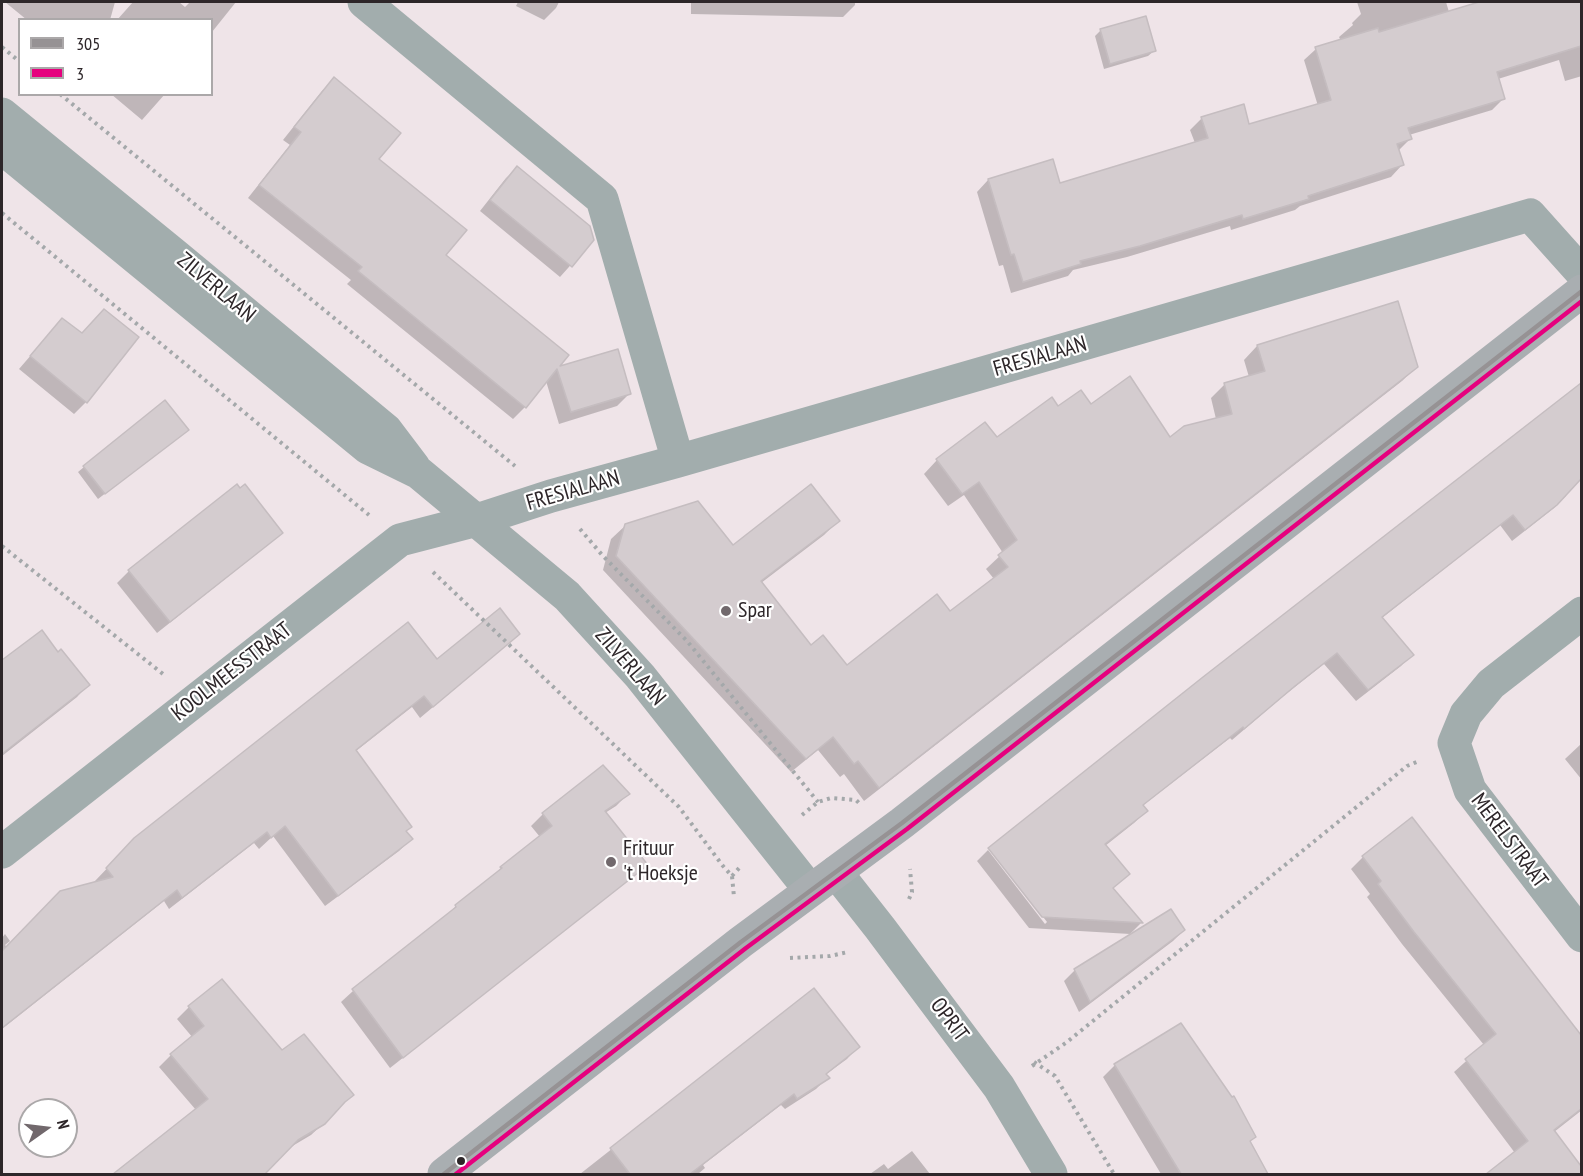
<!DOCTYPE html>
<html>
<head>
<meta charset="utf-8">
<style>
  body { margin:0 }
  #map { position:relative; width:1583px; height:1176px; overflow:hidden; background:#efe4e8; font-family:"PT Sans Narrow",sans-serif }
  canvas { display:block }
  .frame { position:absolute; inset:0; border:3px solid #2d2629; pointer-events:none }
  .legend { position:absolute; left:18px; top:18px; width:195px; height:78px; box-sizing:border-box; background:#fff; border:2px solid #aba8a9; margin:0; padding:8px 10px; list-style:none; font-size:18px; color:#2d2629 }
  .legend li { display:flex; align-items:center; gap:12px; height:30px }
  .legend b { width:30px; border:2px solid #aba8a9 }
  .north { position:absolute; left:18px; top:1098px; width:60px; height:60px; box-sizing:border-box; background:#fff; border:2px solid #aba8a9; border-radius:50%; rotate:76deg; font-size:16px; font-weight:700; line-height:24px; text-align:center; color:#2d2629 }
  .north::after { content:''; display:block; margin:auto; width:21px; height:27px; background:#71686c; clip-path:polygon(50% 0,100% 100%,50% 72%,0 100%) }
</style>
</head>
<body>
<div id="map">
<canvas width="1583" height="1176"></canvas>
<div class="frame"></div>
<ul class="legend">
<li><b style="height:8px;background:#969294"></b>305</li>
<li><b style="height:8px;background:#e6007e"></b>3</li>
</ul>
<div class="north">N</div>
</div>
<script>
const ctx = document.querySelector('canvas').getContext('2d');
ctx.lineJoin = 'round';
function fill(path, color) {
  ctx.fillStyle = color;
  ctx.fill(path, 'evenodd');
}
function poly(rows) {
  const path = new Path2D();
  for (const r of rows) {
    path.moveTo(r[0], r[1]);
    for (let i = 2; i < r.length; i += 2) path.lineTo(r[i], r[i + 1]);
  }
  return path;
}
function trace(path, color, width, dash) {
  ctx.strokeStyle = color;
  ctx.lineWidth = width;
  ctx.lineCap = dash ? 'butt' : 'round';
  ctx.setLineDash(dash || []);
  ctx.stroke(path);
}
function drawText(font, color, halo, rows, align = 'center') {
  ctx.font = font + ' "PT Sans Narrow",sans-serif';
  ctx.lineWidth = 4.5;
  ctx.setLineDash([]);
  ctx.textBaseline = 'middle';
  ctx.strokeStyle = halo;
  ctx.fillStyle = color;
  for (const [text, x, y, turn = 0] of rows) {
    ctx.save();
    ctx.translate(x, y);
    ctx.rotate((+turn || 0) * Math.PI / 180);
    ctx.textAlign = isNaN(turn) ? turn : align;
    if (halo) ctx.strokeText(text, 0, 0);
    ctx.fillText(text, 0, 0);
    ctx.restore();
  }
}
fill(poly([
  [5,2,115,2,110,20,27,20],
  [133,2,179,2,185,7,190,2,236,2,212,32,212,20,117,20],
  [518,2,559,2,556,8,544,20,516,6],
  [691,2,855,2,855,5,843,17,691,14],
  [1357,2,1446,2,1449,12,1484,2,1491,2,1493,8,1514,2,1582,2,1582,76,1565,81,1559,60,1498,79,1504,98,1492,110,1409,135,1410,139,1398,151,1402,165,1391,177,1300,206,1295,210,1231,230,1230,226,1127,257,1073,270,1068,276,1011,293,1003,265,999,266,977,192,988,180,1059,185,1195,143,1190,130,1202,118,1248,126,1318,106,1304,60,1316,49,1341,41,1339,37,1353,25,1352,23,1361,14],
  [1101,30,1154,51,1148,56,1104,69,1095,36],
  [334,79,377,159,444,255,556,369,617,351,630,393,617,406,559,424,546,381,525,407,513,419,347,284,351,280,248,198,290,145,283,140,322,91],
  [111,94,165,94,142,120],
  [517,168,593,240,560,277,480,211,506,178],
  [51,332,86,402,74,414,19,369],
  [1257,346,1416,367,1402,381,864,801,844,774,840,777,818,750,791,772,603,570,611,539,626,525,733,548,838,521,824,535,761,583,811,647,847,667,950,613,994,579,986,569,1003,553,964,495,948,506,924,474,937,460,996,439,1058,408,1090,406,1170,439,1216,419,1211,398,1225,384,1249,377,1244,360],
  [1582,385,1582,472,1560,489,1566,496,1554,508,1512,541,1500,525,1382,618,1412,654,1401,666,1356,701,1324,664,1281,698,1232,740,1230,738,1142,806,1146,811,1134,823,1105,846,1128,874,1112,889,1141,923,1130,934,1029,928,977,861,988,850,1045,924,1047,922,990,848,1204,679],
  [181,435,98,499,78,472,84,467],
  [281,532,269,544,157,633,117,583,129,571],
  [42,632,58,654,88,685,77,697,2,756,2,662],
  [518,634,507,645,420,718,412,707,356,751,411,839,399,851,325,906,273,836,259,849,254,843,169,909,164,901,2,1029,2,938,5,934,10,941,5,945,7,947,96,883,95,881,135,839,436,661],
  [1582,743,1582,780,1565,759],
  [603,767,628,794,616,806,605,813,634,876,390,1068,341,1002,353,991,445,918,456,906,490,879,501,868,540,837,531,826,543,814],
  [1412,819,1582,1039,1582,1110,1554,1132,1582,1169,1582,1174,1488,1174,1515,1153,1454,1072,1484,1045,1402,944,1367,897,1370,894,1351,869,1363,857],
  [1184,930,1173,941,1079,1012,1064,981,1075,970],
  [814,990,858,1047,847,1059,825,1075,827,1078,816,1089,785,1109,781,1105,703,1165,705,1168,698,1174,580,1174],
  [189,1007,324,1123,311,1135,284,1151,255,1174,116,1174,196,1110,159,1067,171,1055,193,1038,177,1019],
  [1115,1065,1255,1137,1249,1142,1266,1174,1161,1174,1103,1077],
  [912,1151,930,1174,870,1174,884,1164,888,1169]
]), '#0003');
const building = poly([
  [1479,2,1581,2,1581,46,1497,72,1505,99,1408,128,1412,139,1397,144,1404,165,1308,196,1309,199,1243,219,1242,215,1140,246,1080,261,1081,264,1023,282,1014,254,1011,255,988,179,1053,159,1060,183,1208,138,1201,117,1244,104,1249,124,1331,100,1315,47,1378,28,1379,32,1479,2],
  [1146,16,1156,51,1110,64,1100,29,1146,16],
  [334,77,401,133,379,159,467,230,446,255,569,355,560,366,618,349,631,394,571,412,557,369,526,408,358,271,362,267,259,185,301,132,294,127,334,77],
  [517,166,590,226,594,240,572,267,490,200,517,166],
  [1398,301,1418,367,879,788,858,761,854,764,833,737,806,759,616,556,625,524,698,501,733,545,811,484,840,521,761,581,811,645,823,635,847,665,937,594,950,611,1008,567,998,555,1017,540,979,482,962,494,936,459,985,422,997,437,1052,397,1058,406,1081,390,1091,404,1130,376,1170,437,1184,426,1232,414,1224,383,1265,371,1257,345,1398,301],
  [104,309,139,337,87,403,30,356,62,318,82,333,104,309],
  [1581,383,1581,479,1557,505,1525,530,1513,515,1382,617,1414,655,1368,690,1337,653,1295,686,1244,729,1243,727,1143,805,1148,811,1105,844,1130,874,1113,888,1143,923,1042,917,988,848,1203,677,1581,383],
  [165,400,189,430,105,494,83,466,165,400],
  [237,484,240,488,245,484,283,533,170,622,128,570,237,484],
  [500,608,520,634,433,707,424,696,356,750,412,827,406,831,413,839,338,896,285,826,271,838,267,832,182,898,177,890,2,1028,2,951,60,891,113,877,106,868,134,838,408,622,437,659,500,608],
  [42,630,58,652,61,649,90,685,2,754,2,660,42,630],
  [603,765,630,794,605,811,648,865,403,1058,352,989,456,907,455,905,502,868,500,867,552,826,542,813,603,765],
  [1412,817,1581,1035,1581,1109,1554,1130,1581,1166,1581,1174,1486,1174,1528,1141,1465,1059,1496,1034,1414,932,1378,884,1381,881,1362,856,1412,817],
  [1171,909,1185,930,1090,1002,1074,969,1171,909],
  [222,979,282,1050,304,1034,354,1095,345,1102,325,1124,298,1140,265,1174,113,1174,208,1099,170,1054,204,1026,188,1006,222,979],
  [814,988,860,1047,826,1074,830,1078,797,1099,794,1094,690,1174,630,1174,610,1148,814,988],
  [1181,1023,1232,1097,1234,1096,1256,1137,1250,1141,1268,1174,1181,1174,1114,1064,1181,1023]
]);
fill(building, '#d4cccf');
trace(building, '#c5bdc0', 1.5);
trace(poly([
  [2,47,20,62],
  [60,94,515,466],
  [2,213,369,515],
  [580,529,603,556,687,641,818,802],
  [2,546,163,674],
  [433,572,679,807,723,866,732,876,734,897],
  [802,815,818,802,831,798,856,800,860,804],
  [732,876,741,866],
  [909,899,912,892,910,869],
  [790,958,830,956,848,952],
  [1034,1062,1055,1076,1114,1174],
  [1032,1066,1067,1042,1407,766,1419,761]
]), '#a4a8aa', 4, [3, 4.5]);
trace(poly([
  [364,2,602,199,678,461],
  [2,114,175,255,386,430,414,467],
  [2,148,368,448,419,473,567,596,640,676,810,890],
  [1582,613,1491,684,1466,714,1454,743,1470,790,1582,936],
  [2,852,400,540,477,520,551,496,678,461,1530,215,1582,273],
  [836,872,880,928,999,1087,1051,1174]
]), '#a2adad', 33);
trace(poly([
  [444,1174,741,942,902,823,1582,291]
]), '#a9aeb1', 33);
trace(poly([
  [444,1174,741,942,902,823,1582,291]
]), '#969294', 4.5);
trace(poly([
  [456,1174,746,948,907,829,1582,301]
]), '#e6007e', 4.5);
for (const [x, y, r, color] of [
  [726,611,6,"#71686c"],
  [611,862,6,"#71686c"],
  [461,1161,5,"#2d2629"]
]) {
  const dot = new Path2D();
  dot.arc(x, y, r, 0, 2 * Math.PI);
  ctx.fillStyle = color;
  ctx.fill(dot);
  trace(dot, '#fff', 2);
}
drawText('22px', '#2d2629', '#fff', [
  ["ZILVERLAAN",216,288,40],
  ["FRESIALAAN",1040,357,-16],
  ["FRESIALAAN",573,491,-16],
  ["ZILVERLAAN",630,667,49],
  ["KOOLMEESSTRAAT",232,672,-38],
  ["MERELSTRAAT",1509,841,53],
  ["OPRIT",949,1020,53]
]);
drawText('22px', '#2d2629', '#fff', [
  ["Spar",738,611],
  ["Frituur",623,849],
  ["'t Hoeksje",623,874]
], 'left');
</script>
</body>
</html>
